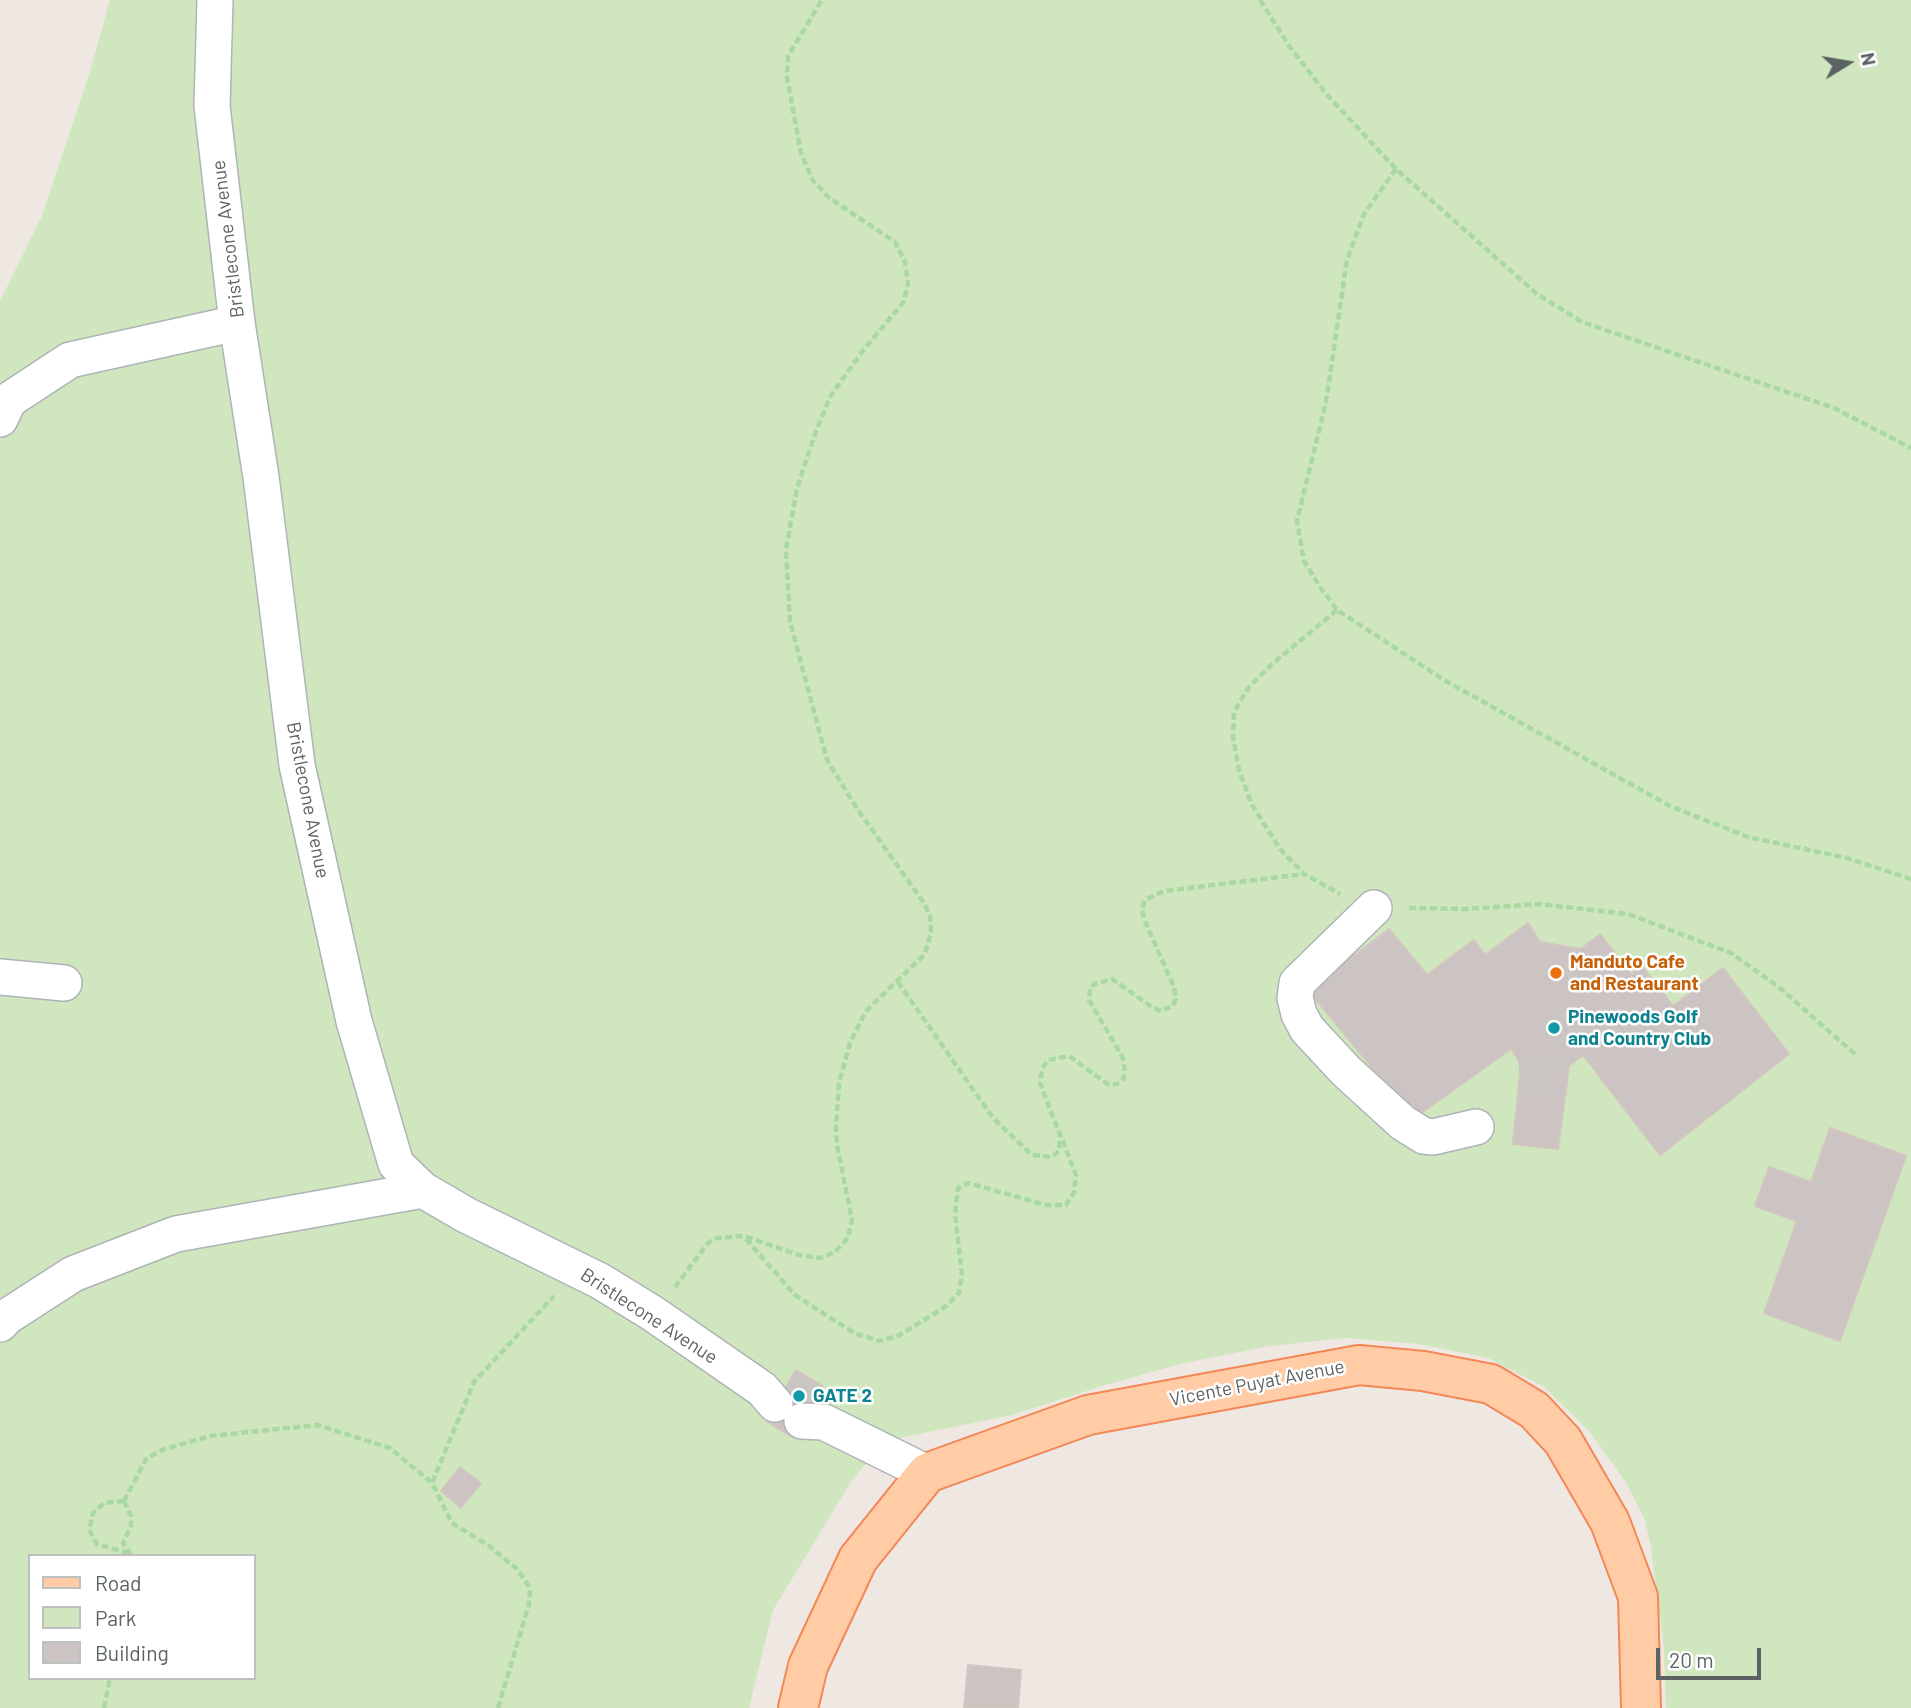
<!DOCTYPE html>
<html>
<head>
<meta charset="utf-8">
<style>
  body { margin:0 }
  #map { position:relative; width:1911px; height:1708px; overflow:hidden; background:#eee7e2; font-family:Barlow,sans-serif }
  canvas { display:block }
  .legend { position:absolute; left:28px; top:1554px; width:228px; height:126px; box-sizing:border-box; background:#fff; border:2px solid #bdc0c1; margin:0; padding:9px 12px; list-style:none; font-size:21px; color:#5b6264 }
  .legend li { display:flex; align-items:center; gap:14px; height:35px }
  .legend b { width:35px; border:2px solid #bdc0c1 }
  .north { position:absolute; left:1813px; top:28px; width:70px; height:70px; -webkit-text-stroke:5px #fff; paint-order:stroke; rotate:79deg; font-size:19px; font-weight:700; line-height:28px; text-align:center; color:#5b6264 }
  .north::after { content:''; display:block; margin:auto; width:24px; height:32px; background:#5b6264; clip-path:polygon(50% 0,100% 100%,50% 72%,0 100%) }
  .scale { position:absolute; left:1656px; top:1648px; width:105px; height:32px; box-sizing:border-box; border:4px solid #5b6264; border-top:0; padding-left:9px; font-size:21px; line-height:24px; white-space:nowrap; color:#5b6264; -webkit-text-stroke:5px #fff; paint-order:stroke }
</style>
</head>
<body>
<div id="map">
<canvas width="1911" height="1708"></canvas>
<ul class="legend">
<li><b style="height:9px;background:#ffcca6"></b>Road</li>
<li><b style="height:19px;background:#cfe6be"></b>Park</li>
<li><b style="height:19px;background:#cbc4c2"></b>Building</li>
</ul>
<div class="north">N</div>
<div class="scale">20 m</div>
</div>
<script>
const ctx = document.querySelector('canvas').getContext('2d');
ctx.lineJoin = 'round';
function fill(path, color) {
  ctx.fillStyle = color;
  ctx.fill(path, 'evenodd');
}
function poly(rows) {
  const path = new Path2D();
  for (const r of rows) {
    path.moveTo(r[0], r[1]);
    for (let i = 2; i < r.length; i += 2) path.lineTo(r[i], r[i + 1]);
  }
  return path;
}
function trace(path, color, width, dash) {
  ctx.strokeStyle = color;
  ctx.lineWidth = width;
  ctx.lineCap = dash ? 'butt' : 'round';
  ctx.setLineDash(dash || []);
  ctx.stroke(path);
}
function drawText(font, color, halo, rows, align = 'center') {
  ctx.font = font + ' Barlow,sans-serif';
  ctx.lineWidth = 5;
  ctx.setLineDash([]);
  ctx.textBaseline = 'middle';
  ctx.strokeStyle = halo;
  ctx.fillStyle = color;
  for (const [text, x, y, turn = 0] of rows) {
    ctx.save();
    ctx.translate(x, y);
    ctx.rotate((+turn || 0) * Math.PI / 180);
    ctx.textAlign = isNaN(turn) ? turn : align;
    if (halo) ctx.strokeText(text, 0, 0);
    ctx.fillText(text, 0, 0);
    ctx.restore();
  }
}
fill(poly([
  [110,0,1911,0,1911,1708,1666,1708,1664,1648,1651,1547,1645,1520,1627,1484,1590,1432,1544,1387,1488,1358,1419,1344,1346,1338,1269,1346,1180,1364,1102,1386,1012,1415,885,1441,852,1480,773,1610,749,1708,0,1708,0,301,41,218,91,68],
  [30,1556,254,1556,254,1678,30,1678]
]), '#cfe6be');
const building = poly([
  [1528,923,1540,942,1581,949,1600,934,1631,974,1642,966,1673,1006,1723,968,1789,1054,1660,1155,1583,1055,1569,1066,1558,1149,1513,1144,1521,1064,1511,1049,1414,1118,1308,990,1389,929,1427,975,1474,940,1485,955,1528,923],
  [1830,1128,1906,1156,1840,1341,1764,1313,1797,1221,1755,1206,1769,1167,1811,1182,1830,1128],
  [796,1370,823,1386,792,1437,766,1421,796,1370],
  [460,1467,481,1483,461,1508,441,1491,460,1467],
  [968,1665,1021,1670,1018,1708,964,1708,968,1665]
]);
fill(building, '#cbc4c2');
trace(building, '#d3c6c1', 2);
trace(poly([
  [1520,1077,1544,1074,1567,1083],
  [786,1387,812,1404]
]), '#c9c6c2', 35, [35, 18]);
const minor = poly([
  [215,0,212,106,237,323,261,477,297,765,354,1021,396,1164,423,1190,466,1215,600,1281,652,1313,762,1389,775,1404],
  [0,419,9,400,70,360,237,323],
  [1374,908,1297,983,1295,998,1299,1014,1307,1029,1346,1071,1403,1123,1424,1136,1433,1137,1476,1127],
  [0,977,64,983],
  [0,1324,8,1316,73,1274,176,1234,423,1190],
  [802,1421,824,1422,927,1473]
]);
const major = poly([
  [798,1708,808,1666,858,1559,927,1473,1088,1415,1359,1365,1423,1371,1491,1384,1534,1410,1563,1441,1610,1522,1638,1597,1641,1708]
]);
trace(minor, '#aeb4b6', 38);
trace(major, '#f48756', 42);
trace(poly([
  [1260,0,1290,47,1328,96,1396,169,1537,294,1582,322,1834,408,1911,448],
  [1396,169,1364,214,1347,260,1326,402,1297,521,1304,561,1320,587,1337,610,1444,680,1670,806,1748,837,1847,858,1911,879],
  [1337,610,1272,664,1249,687,1234,712,1233,737,1239,770,1252,805,1280,849,1304,874,1340,894],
  [1409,908,1466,909,1539,904,1628,914,1731,953,1780,988,1857,1056],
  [898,982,993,1118,1032,1155,1052,1157,1059,1151,1060,1135,1040,1083,1042,1069,1048,1060,1069,1056,1109,1085,1117,1084,1123,1080,1125,1071,1123,1058,1089,1000,1090,989,1094,984,1112,979,1152,1007,1161,1011,1173,1006,1176,999,1174,987,1144,919,1142,909,1145,900,1164,891,1304,874],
  [746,1239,795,1295,854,1333,879,1341,898,1336,945,1307,959,1293,962,1275,955,1214,958,1188,968,1183,1046,1205,1066,1205,1074,1192,1076,1175,1061,1136],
  [675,1287,708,1243,717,1238,744,1236,799,1255,820,1258,835,1252,848,1238,852,1220,837,1145,836,1127,839,1083,850,1043,866,1011,925,954,931,932,930,916,924,903,858,810,827,760,790,622,786,549,797,488,816,431,831,395,865,348,903,303,908,284,905,262,895,242,828,197,812,179,801,153,787,77,788,56,822,0],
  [124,1501,146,1459,162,1450,210,1436,317,1425,390,1448,432,1483],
  [124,1501,104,1503,93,1513,89,1530,97,1544,131,1554],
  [124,1501,131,1516,131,1526,123,1543,131,1554],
  [104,1708,110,1678],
  [498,1708,529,1604,530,1588,517,1569,488,1545,452,1523,432,1483,474,1382,554,1296]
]), '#a9d8a1', 4.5, [7, 3.5]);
trace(minor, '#fff', 35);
trace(major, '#ffcca6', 38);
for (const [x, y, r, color] of [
  [1556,973,7,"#e8710a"],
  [1554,1028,7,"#0f9aa8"],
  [799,1396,7,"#0f9aa8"]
]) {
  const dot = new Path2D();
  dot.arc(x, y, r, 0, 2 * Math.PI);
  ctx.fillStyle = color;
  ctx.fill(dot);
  trace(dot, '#fff', 2.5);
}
drawText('19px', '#5b6264', '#fff', [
  ["Bristlecone Avenue",228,239,-97],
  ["Bristlecone Avenue",308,800,79],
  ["Bristlecone Avenue",649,1316,33],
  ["Vicente Puyat Avenue",1257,1383,-11]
]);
drawText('bold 19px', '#c56008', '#fff', [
  ["Manduto Cafe",1570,962],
  ["and Restaurant",1570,984]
], 'left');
drawText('bold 19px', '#0d838f', '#fff', [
  ["Pinewoods Golf",1568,1017],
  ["and Country Club",1568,1039],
  ["GATE 2",813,1396]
], 'left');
</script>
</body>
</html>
